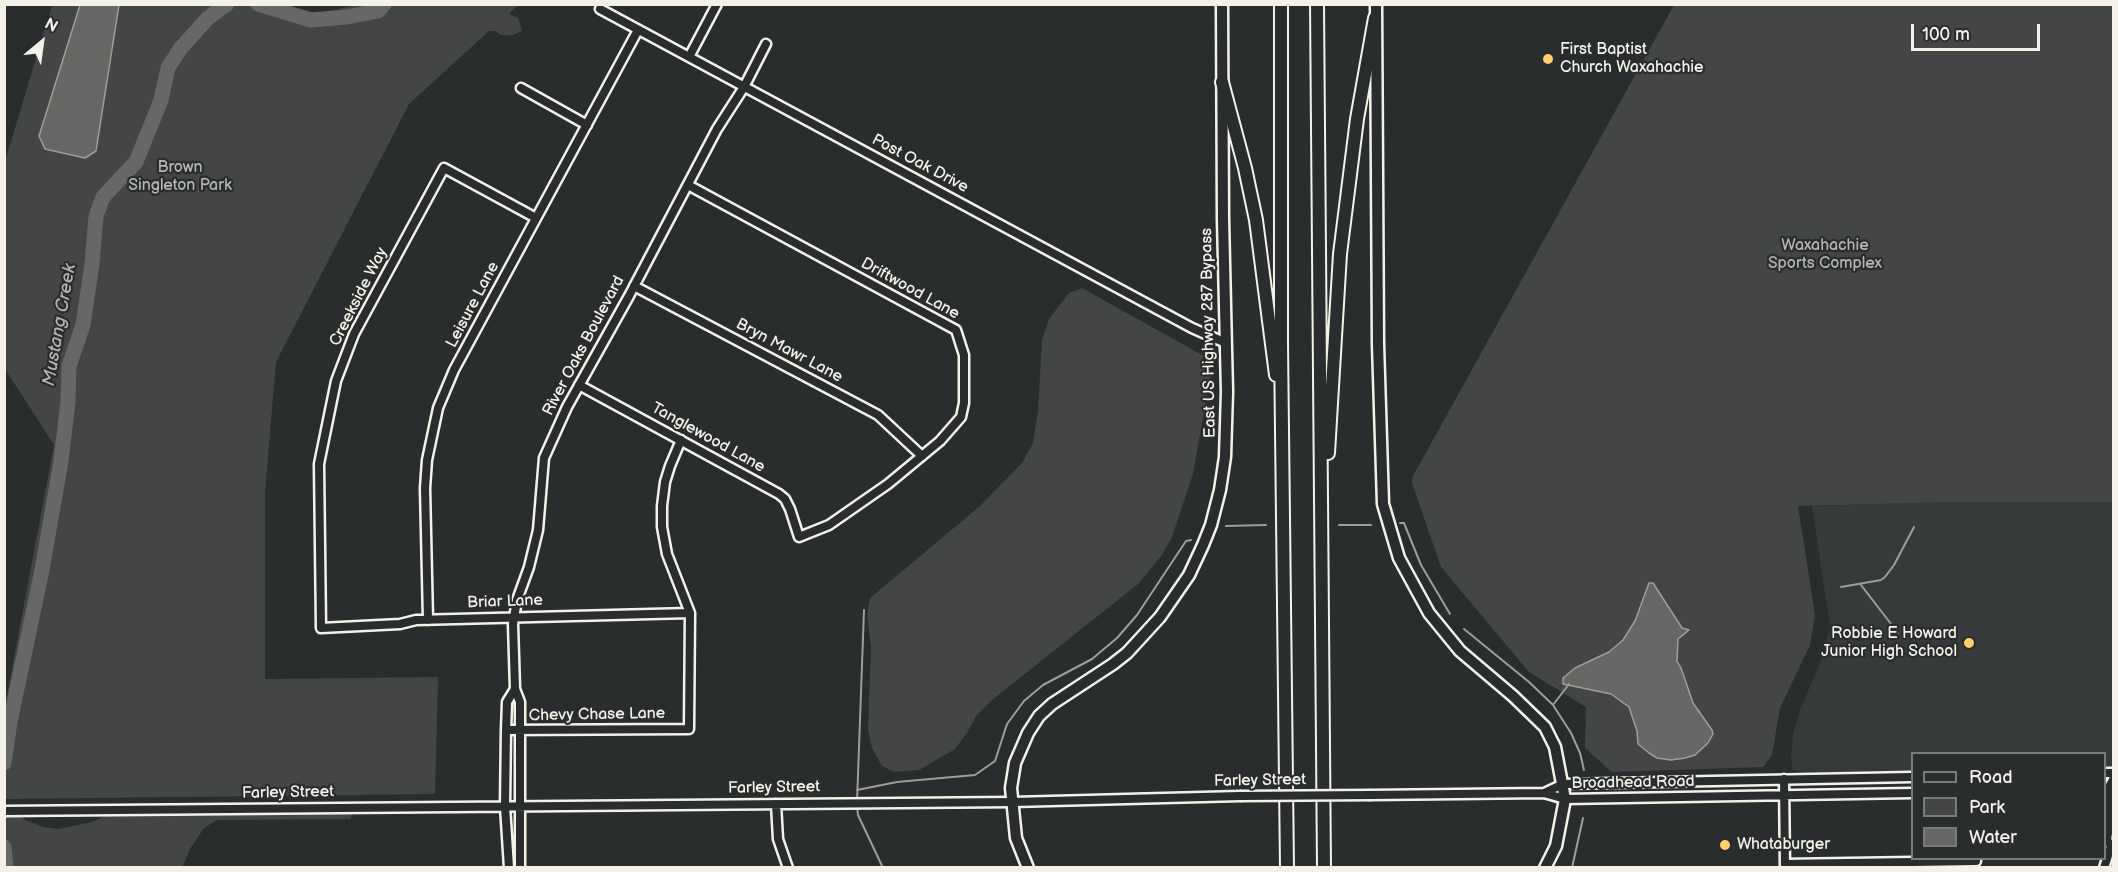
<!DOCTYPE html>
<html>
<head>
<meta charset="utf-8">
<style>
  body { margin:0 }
  #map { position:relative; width:2118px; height:872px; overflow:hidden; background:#2a2d2e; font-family:"Balsamiq Sans",sans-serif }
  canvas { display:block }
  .frame { position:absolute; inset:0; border:6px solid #f4f1e8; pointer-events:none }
  .legend { position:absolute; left:1911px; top:752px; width:195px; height:108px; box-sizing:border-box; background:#2a2d2e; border:2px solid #7b7b78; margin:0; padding:8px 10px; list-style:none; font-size:18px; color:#f4f1e8 }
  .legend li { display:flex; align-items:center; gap:12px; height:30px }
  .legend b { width:30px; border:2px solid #7b7b78 }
  .north { position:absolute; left:12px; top:12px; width:60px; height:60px; -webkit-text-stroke:4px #2a2d2e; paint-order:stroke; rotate:29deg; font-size:16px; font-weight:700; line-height:24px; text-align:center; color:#f4f1e8 }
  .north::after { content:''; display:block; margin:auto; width:21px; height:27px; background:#f4f1e8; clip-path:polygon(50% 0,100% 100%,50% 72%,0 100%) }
  .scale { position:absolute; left:1911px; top:24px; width:129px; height:27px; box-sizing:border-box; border:3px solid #f4f1e8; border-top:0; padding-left:8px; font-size:18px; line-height:21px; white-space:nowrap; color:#f4f1e8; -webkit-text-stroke:4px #2a2d2e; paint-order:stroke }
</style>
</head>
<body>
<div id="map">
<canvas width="2118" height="872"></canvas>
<div class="frame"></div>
<ul class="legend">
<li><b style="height:8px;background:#2a2d2e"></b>Road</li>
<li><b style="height:16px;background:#444645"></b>Park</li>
<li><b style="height:16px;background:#676866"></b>Water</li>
</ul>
<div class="north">N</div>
<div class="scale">100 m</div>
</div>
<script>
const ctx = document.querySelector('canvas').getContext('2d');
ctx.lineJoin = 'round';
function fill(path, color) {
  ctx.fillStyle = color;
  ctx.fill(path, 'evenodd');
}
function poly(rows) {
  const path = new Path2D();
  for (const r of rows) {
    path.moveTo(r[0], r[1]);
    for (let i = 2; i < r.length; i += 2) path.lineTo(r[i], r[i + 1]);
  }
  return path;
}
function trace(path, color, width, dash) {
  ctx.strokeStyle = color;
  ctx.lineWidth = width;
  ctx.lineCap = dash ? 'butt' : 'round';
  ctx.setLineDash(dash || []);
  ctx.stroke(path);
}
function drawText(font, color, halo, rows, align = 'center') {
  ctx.font = font + ' "Balsamiq Sans",sans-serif';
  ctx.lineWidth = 4.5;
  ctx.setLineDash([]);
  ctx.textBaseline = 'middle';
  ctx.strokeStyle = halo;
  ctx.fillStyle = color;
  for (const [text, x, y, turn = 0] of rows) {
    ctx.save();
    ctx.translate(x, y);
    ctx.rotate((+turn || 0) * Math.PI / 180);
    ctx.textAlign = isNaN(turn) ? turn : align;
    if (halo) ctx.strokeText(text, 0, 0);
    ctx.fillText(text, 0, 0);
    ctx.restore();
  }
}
fill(poly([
  [1956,502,2113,502,2113,768,2105,768,2104,754,1912,754,1912,771,1804,773,1793,770,1791,758,1793,735,1799,713,1821,660,1830,627,1812,506]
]), '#373a3a');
fill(poly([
  [52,5,284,5,341,25,383,13,386,9,384,8,370,15,347,20,336,20,334,14,339,9,355,5,525,5,518,5,509,14,518,18,522,31,513,35,501,35,495,31,489,31,409,104,276,362,265,492,265,679,438,677,435,794,5,799,5,706,54,445,5,369,4,165],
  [1674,5,2113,5,2113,502,1956,502,1798,506,1815,615,1810,645,1780,708,1772,755,1763,767,1612,772,1585,748,1586,707,1529,672,1441,567,1412,483,1413,476],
  [1082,288,1213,361,1193,474,1172,537,1162,555,1138,584,992,700,976,716,967,733,955,749,919,770,894,772,882,766,872,748,868,729,871,648,867,615,870,598,980,506,1022,463,1033,443,1038,411,1042,340,1049,319,1069,293],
  [348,810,352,812,351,819,217,820,204,828,190,849,182,868,5,867,4,817,20,815,25,820,43,827,58,829,93,822,110,813]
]), '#444645');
const water = poly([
  [80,5,119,5,96,151,85,158,45,149,39,136,80,5],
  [1649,583,1653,583,1682,628,1689,630,1678,639,1677,661,1681,668,1693,703,1712,730,1713,734,1708,743,1695,755,1685,758,1671,760,1657,758,1649,753,1638,744,1637,731,1629,707,1611,694,1563,684,1563,678,1575,668,1609,652,1623,640,1635,621,1649,583]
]);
fill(water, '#676866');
trace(water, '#9f9f9a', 1.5);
trace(poly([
  [1400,523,1404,523,1421,565,1450,614],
  [1339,525,1371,525],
  [1226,526,1266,525],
  [1861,585,1898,633],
  [1841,587,1881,580,1885,577,1894,565,1914,527],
  [1464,629,1529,682,1553,705,1571,733,1580,753,1584,770],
  [1553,705,1569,684],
  [857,790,897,782,975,775,995,761,1007,724,1024,701,1043,685,1092,659,1117,638,1137,615,1186,541,1191,540],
  [857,802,864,610],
  [857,807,858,815,883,868],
  [1572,868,1583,818]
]), '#9f9f9a', 2);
trace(poly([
  [258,4,311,20,347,17,378,11,384,4],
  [4,763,10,722,42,570,61,461,68,402,69,366,83,325,92,264,96,216,103,197,136,162,161,100,168,68,180,49,208,18,227,4],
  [4,847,6,868]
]), '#676866', 15);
const minor = poly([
  [600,9,1192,328,1226,343],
  [689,57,717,4],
  [521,88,587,125],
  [536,218,444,168,354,334,336,381,319,464,321,628,400,624,416,620,690,613],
  [634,286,878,415,922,456],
  [579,385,779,494,785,499,790,509,799,537,829,525,888,484,940,441,961,417,964,403,964,355,956,330,688,185],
  [428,620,425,488,427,460,438,408,454,370,638,30],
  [506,730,689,729,690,613,667,554,662,527,662,506,665,482,670,466,681,440],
  [2104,773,2114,773],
  [1784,779,1785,868],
  [1544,793,1563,784,1912,777],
  [1371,795,1544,793,1565,799,1912,793],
  [776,804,778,839,788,868],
  [4,811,1013,802,1240,796],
  [1785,864,1976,861,1976,858],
  [509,868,505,806,506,730,507,702,515,689],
  [520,868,520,702,515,689,513,624,517,600,529,567,538,530,544,458,567,407,629,296,717,129,744,87,766,44],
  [2104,868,2111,846,2107,840,2109,826,2108,789,2114,778]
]);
const major = poly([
  [1376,4,1378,344,1383,504,1399,558,1429,613,1460,651,1513,696,1545,727,1555,747,1565,799,1556,846,1545,868],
  [1028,868,1016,838,1011,788,1015,763,1028,733,1039,716,1052,704,1113,664,1127,653,1160,617,1189,575,1203,545,1211,525,1220,490,1225,457,1227,392,1223,219,1222,4]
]);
const highway = poly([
  [1281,4,1281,343,1287,868],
  [1317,4,1324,868],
  [1222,82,1245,168,1256,220,1276,375],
  [1328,453,1340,254,1357,119,1375,18]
]);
trace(minor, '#f4f1e8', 13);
trace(major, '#f4f1e8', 15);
trace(highway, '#f4f1e8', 16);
trace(minor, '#2a2d2e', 8);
trace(major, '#2a2d2e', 10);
trace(highway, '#2a2d2e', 12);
const minorBridge = poly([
  [1240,796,1371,795]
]);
trace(minorBridge, '#f4f1e8', 13, []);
trace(minorBridge, '#2a2d2e', 8);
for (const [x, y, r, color] of [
  [1548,59,6,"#ffd166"],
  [1969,643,6,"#ffd166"],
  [1725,845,6,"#ffd166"]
]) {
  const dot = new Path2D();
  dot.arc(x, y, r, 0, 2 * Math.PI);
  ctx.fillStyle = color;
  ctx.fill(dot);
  trace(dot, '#2a2d2e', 2);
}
drawText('16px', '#f4f1e8', '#2a2d2e', [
  ["First Baptist",1560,50],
  ["Church Waxahachie",1560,68],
  ["Robbie E Howard",1957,634,"right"],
  ["Junior High School",1957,652,"right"],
  ["Whataburger",1737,845]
], 'left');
drawText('16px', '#f4f1e8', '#2a2d2e', [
  ["Post Oak Drive",920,164,28],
  ["Driftwood Lane",910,289,29],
  ["Creekside Way",359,297,-63],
  ["Leisure Lane",473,305,-62],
  ["East US Highway 287 Bypass",1209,333,-91],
  ["River Oaks Boulevard",584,346,-62],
  ["Bryn Mawr Lane",789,351,28],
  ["Tanglewood Lane",708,438,29],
  ["Briar Lane",505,602,-2],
  ["Chevy Chase Lane",597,715,-1],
  ["Farley Street",1260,781,-1],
  ["Broadhead Road",1633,783,-1],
  ["Farley Street",774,788,-1],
  ["Farley Street",288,793,-1]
]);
drawText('16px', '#b6b5af', '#2a2d2e', [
  ["Brown",180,168],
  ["Singleton Park",180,186],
  ["Waxahachie",1825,246],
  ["Sports Complex",1825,264]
]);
drawText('italic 18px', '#b5b3ae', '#2a2d2e', [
  ["Mustang Creek",60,325,-80]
]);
</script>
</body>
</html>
